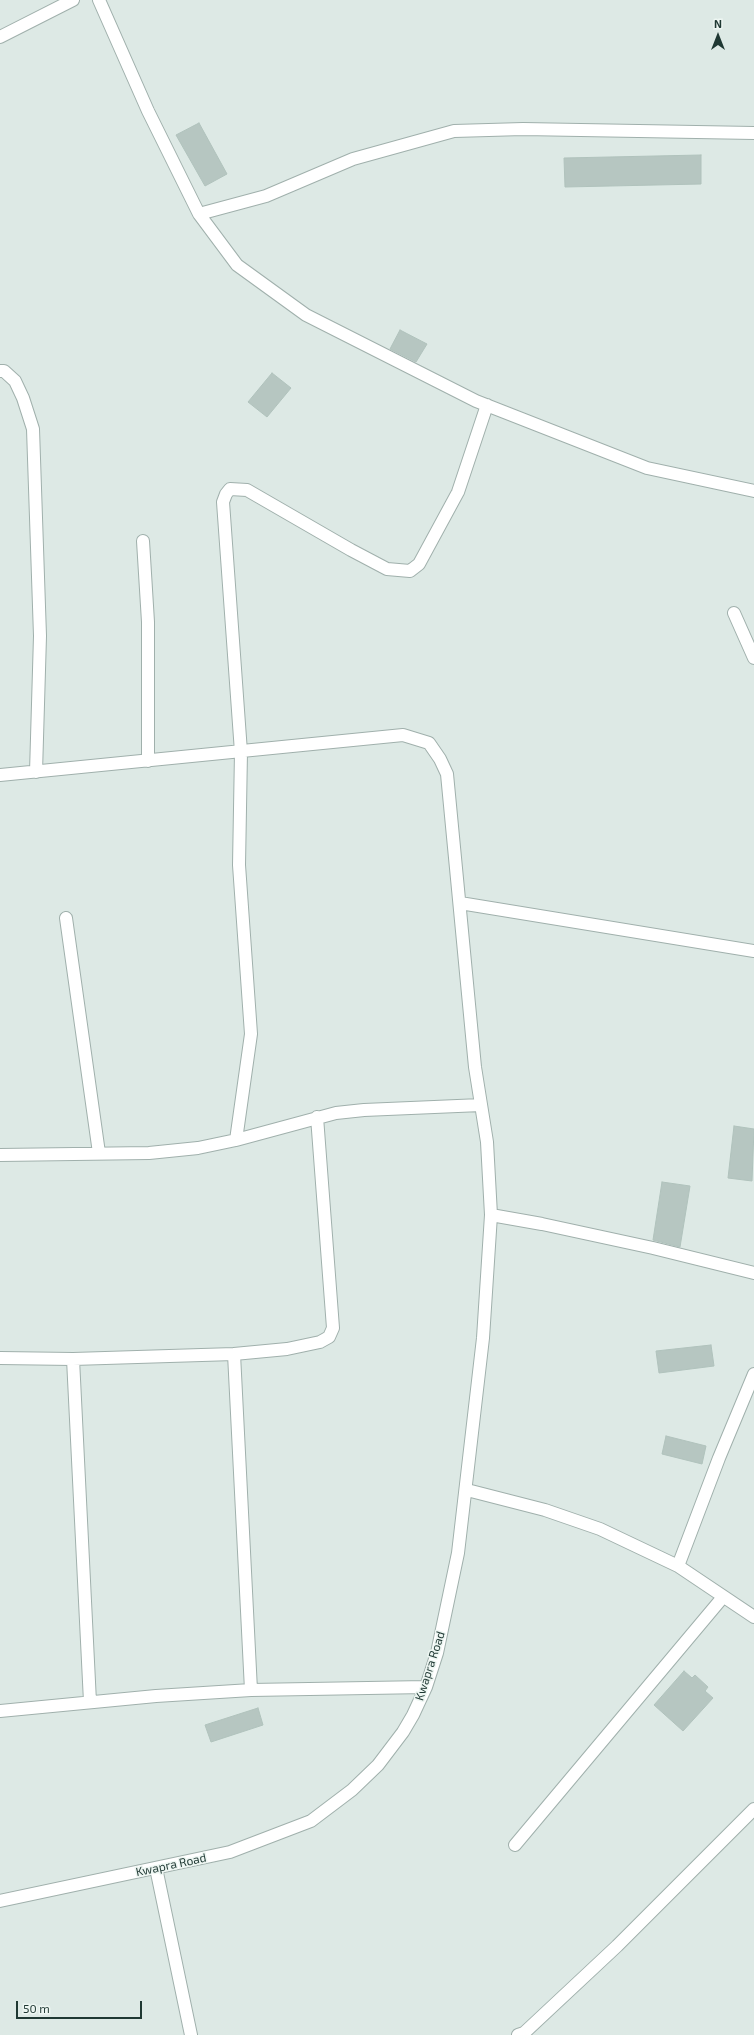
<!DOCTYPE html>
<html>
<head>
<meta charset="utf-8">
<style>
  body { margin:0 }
  #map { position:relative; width:754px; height:2035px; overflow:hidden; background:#dde9e5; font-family:"Exo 2",sans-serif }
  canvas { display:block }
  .north { position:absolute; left:698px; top:16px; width:40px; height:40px; -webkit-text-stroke:3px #edf6f2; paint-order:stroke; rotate:0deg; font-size:11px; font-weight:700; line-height:16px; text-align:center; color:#1f3833 }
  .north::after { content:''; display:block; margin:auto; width:14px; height:18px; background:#1f3833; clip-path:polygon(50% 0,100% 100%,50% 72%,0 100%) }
  .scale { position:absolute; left:16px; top:2001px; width:126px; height:18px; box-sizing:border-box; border:2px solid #1f3833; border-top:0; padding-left:5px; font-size:12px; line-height:14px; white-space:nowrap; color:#1f3833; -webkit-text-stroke:3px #edf6f2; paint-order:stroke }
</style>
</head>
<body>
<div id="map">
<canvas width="754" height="2035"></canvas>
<div class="north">N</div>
<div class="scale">50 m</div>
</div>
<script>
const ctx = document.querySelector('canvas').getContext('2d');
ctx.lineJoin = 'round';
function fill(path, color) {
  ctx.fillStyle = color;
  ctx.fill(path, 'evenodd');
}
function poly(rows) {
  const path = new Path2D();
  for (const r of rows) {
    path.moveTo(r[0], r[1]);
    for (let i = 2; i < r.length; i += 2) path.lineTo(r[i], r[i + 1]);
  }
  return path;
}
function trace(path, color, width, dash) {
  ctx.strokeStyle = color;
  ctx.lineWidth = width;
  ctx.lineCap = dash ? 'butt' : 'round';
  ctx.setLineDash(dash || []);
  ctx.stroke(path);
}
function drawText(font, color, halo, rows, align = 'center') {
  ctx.font = font + ' "Exo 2",sans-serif';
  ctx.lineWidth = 3;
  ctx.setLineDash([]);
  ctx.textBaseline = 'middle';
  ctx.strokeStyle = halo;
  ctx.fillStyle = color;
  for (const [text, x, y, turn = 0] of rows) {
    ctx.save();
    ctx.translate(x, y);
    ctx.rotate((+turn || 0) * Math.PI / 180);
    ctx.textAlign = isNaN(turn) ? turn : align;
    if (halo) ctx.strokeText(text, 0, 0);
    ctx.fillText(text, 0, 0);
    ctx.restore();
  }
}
const building = poly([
  [199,123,227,174,205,186,176,135,199,123],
  [701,155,701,184,565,187,564,158,701,155],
  [400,330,427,344,416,362,390,349,400,330],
  [272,373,291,388,267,417,248,402,272,373],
  [734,1126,754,1129,752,1181,728,1178,734,1126],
  [662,1182,690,1186,680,1247,653,1240,662,1182],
  [711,1345,714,1366,659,1373,656,1351,711,1345],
  [666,1436,706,1446,702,1464,662,1454,666,1436],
  [684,1671,692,1678,695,1675,708,1687,705,1691,713,1698,683,1731,654,1705,684,1671],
  [258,1708,263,1725,211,1742,205,1725,258,1708]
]);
fill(building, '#b6c6c1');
trace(building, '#b0c2bc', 1);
const street = poly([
  [99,0,148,111,199,214,237,265,306,315,476,401,647,468,754,491],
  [0,37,73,0],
  [199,214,266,196,353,159,454,131,523,129,754,133],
  [0,371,4,371,15,381,23,398,33,429,40,636,36,772],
  [143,541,148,622,148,761],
  [734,613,754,658],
  [0,775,403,735,429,743,440,759,447,774,475,1067,487,1142,491,1215,483,1338,458,1553,437,1653,426,1687,413,1715,403,1732,378,1765,352,1790,311,1821,230,1852,0,1901],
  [460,903,754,951],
  [66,918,99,1153],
  [236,1140,336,1113,364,1110,481,1105],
  [0,1155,149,1153,198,1148,236,1140,251,1034,239,865,241,752,223,502,226,494,230,489,247,490,351,550,387,569,410,571,419,564,458,492,487,405],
  [491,1215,542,1224,653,1248,754,1273],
  [234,1354,287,1349,320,1342,329,1337,333,1328,317,1117],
  [0,1358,73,1359],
  [467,1490,545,1510,600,1529,678,1566,754,1617],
  [678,1566,719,1458,754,1374],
  [90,1702,73,1359,234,1354,251,1690],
  [0,1711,156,1696,251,1690,426,1687],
  [515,1845,723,1597],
  [156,1868,191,2035],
  [518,2035,524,2033,617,1946,754,1809]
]);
trace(street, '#a0b0ac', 14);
trace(street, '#fff', 12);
drawText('12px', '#1f3833', '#edf6f2', [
  ["Kwapra Road",430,1666,-72],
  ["Kwapra Road",171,1865,-12]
]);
</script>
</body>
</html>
